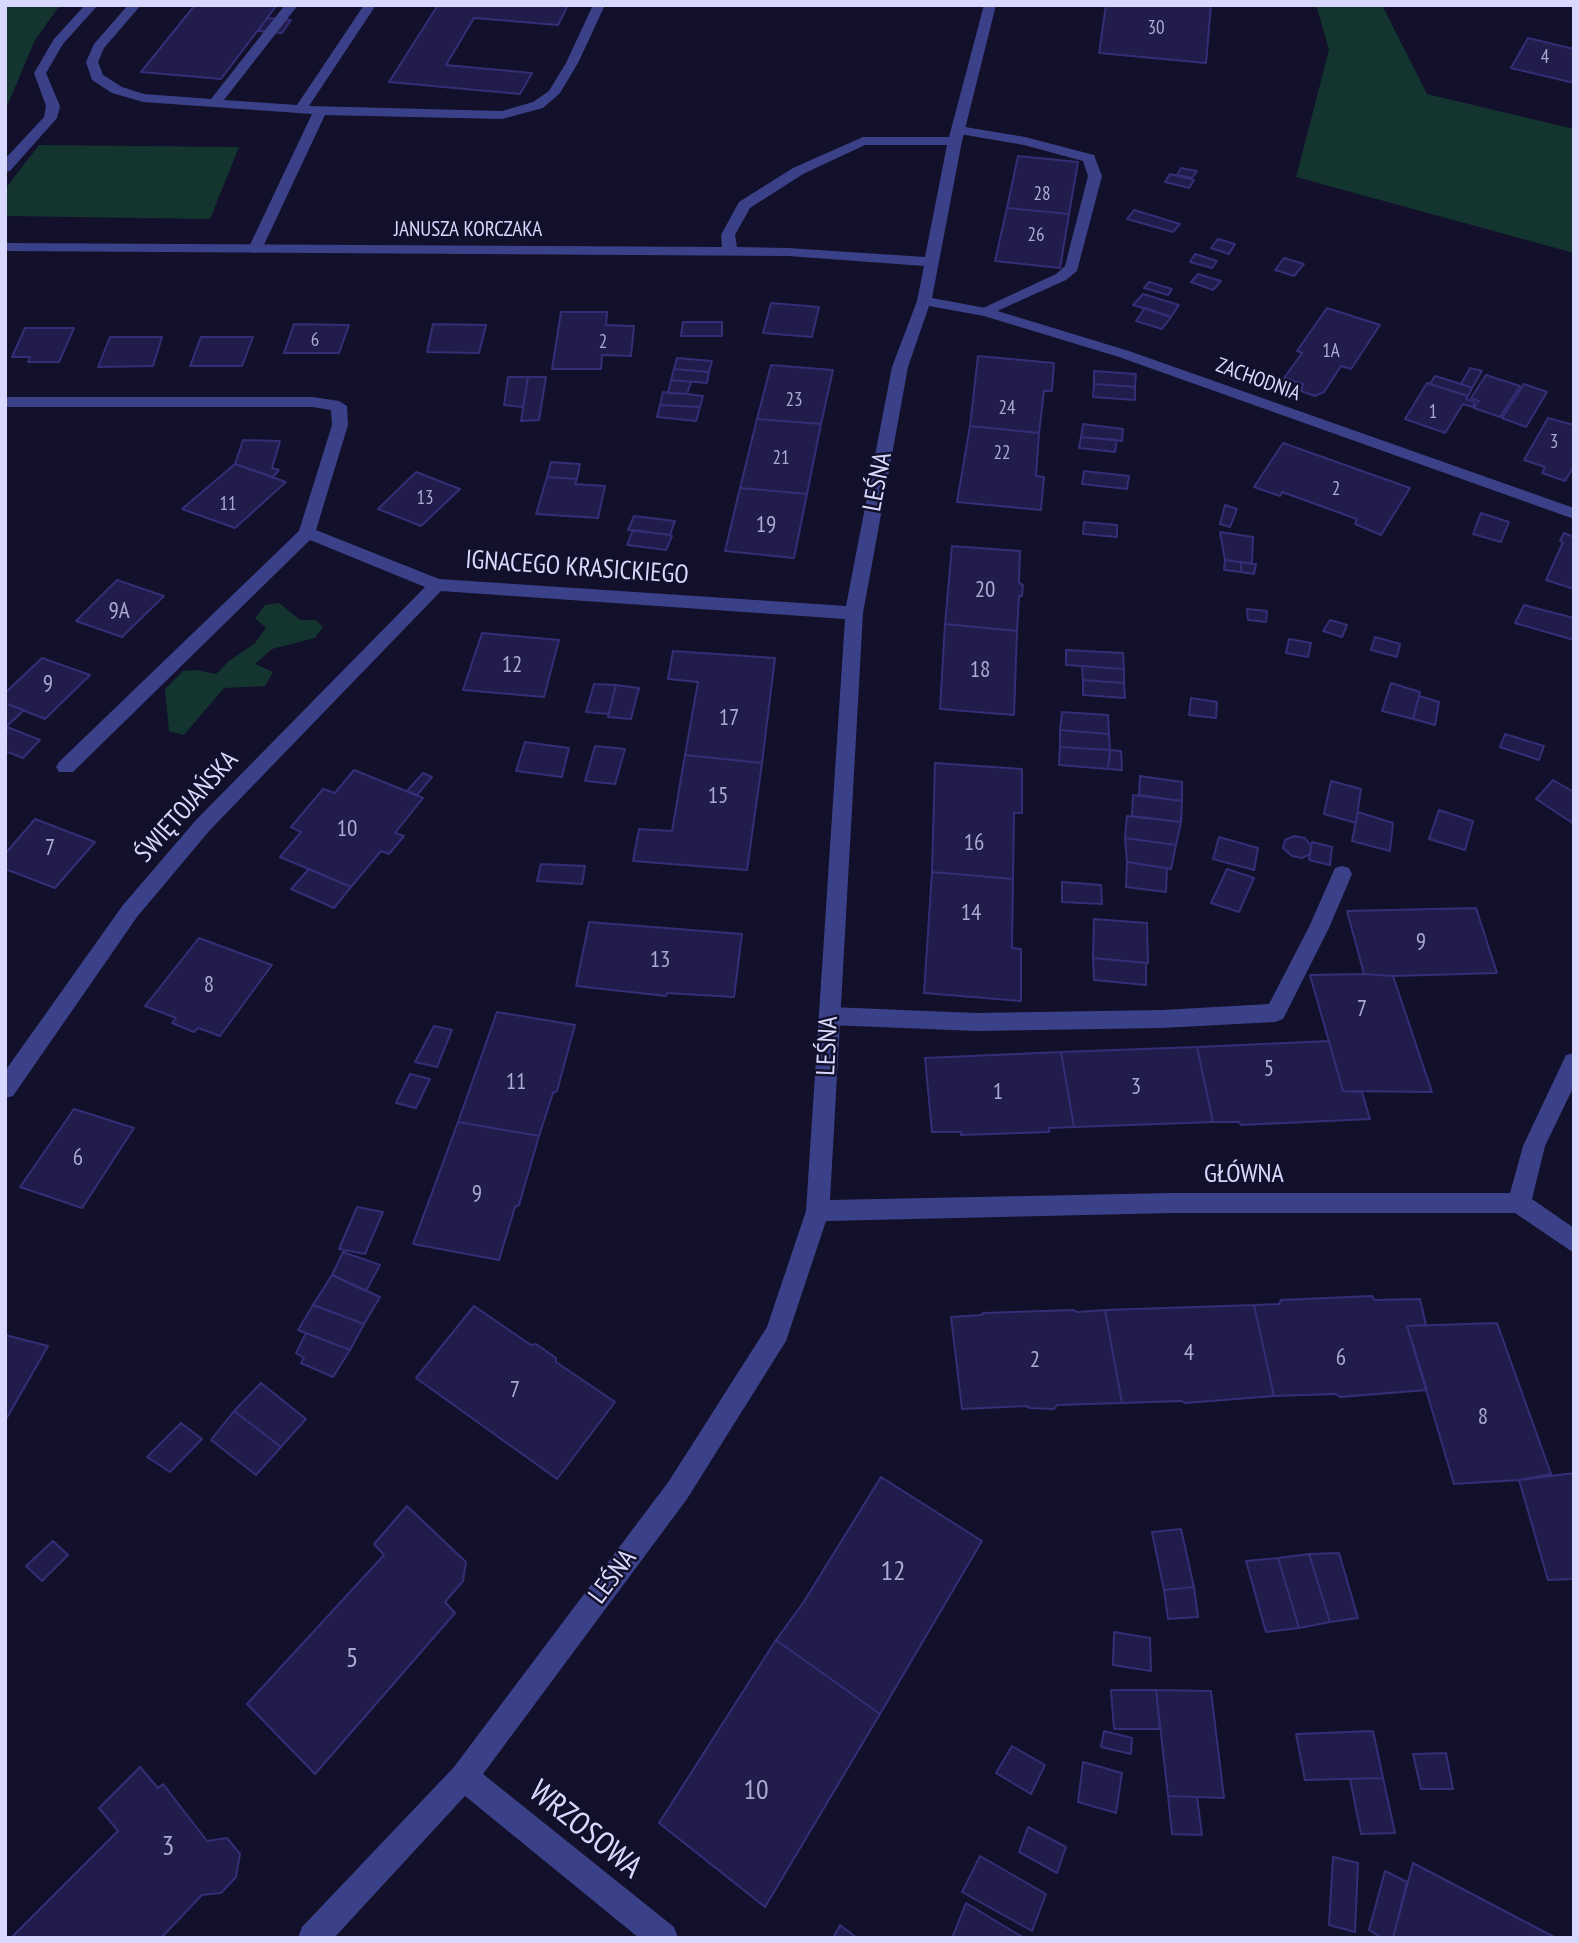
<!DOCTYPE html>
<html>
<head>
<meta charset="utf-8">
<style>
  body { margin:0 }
  #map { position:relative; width:1579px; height:1943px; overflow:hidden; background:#12102a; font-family:"PT Sans Narrow",sans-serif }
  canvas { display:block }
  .frame { position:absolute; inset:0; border:7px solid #d9d9ff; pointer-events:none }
</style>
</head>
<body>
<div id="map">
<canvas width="1579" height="1943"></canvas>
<div class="frame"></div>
</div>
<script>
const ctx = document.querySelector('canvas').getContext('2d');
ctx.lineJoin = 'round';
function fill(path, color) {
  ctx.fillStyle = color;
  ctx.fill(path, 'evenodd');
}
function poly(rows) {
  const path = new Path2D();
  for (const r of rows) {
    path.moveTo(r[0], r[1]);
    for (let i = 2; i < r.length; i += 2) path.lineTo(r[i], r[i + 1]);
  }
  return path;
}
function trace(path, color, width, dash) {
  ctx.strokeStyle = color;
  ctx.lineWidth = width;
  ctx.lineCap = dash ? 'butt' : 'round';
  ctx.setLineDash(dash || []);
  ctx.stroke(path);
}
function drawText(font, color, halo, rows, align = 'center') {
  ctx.font = font + ' "PT Sans Narrow",sans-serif';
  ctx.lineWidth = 5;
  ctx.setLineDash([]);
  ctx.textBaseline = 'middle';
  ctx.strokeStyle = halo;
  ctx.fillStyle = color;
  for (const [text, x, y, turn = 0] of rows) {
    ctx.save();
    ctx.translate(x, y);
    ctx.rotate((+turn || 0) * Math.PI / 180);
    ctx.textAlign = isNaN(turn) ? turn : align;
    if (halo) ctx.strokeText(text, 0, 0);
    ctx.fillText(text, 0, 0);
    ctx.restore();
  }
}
fill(poly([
  [5,5,60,5,35,40,5,111],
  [1319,5,1382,5,1427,94,1574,129,1574,253,1296,177,1329,50,1317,8],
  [39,145,239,147,210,219,5,216,5,189],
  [279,603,300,620,316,620,323,627,315,638,272,649,255,664,273,672,265,686,224,688,184,735,169,731,165,689,183,671,196,670,216,674,230,660,254,644,266,628,255,618,265,605]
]), '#13342f');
const building = poly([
  [195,5,277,5,221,79,141,72,195,5],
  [438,5,568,5,558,25,474,18,446,65,532,73,520,94,389,82,438,5],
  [1106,5,1211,5,1206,63,1099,53,1106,5],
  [267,18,291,20,282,33,258,31,267,18],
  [1528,38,1574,49,1574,83,1511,68,1528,38],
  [1018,156,1078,162,1069,214,1007,208,1018,156],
  [1181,168,1197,171,1192,178,1177,175,1181,168],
  [1170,174,1194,180,1189,188,1165,182,1170,174],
  [1007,208,1069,214,1060,268,995,261,1007,208],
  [1134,210,1180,224,1173,232,1127,219,1134,210],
  [1218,239,1235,244,1229,254,1211,248,1218,239],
  [1195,254,1217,261,1212,268,1190,262,1195,254],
  [1284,258,1304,264,1294,276,1275,270,1284,258],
  [1198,274,1221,281,1213,290,1191,282,1198,274],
  [1149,282,1172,289,1168,295,1144,288,1149,282],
  [1143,294,1179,305,1171,317,1133,305,1143,294],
  [771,303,819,307,812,337,763,333,771,303],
  [1145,308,1171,317,1162,329,1136,321,1145,308],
  [1327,308,1380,325,1351,369,1341,366,1324,392,1315,396,1301,391,1303,384,1284,378,1302,353,1297,351,1327,308],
  [561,312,607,312,606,325,634,326,631,356,602,355,601,369,552,369,561,312],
  [683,322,722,322,722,336,681,336,683,322],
  [294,324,349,325,339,353,284,353,294,324],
  [433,324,486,325,479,353,427,352,433,324],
  [25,328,74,328,59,362,28,362,30,357,12,357,25,328],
  [110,337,162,337,153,366,98,367,110,337],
  [201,337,253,337,242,366,190,366,201,337],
  [978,356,1054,363,1052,391,1044,391,1039,433,970,426,978,356],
  [677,358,712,361,709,372,674,369,677,358],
  [771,365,833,370,821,424,757,419,771,365],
  [1470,368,1482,371,1472,388,1461,384,1470,368],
  [674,369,709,372,707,383,671,380,674,369],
  [1094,371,1136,374,1135,387,1094,384,1094,371],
  [1486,375,1520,386,1500,417,1474,408,1479,401,1471,398,1486,375],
  [1435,376,1461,384,1472,388,1468,396,1430,384,1435,376],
  [508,377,528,377,523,407,504,405,508,377],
  [528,377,546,377,539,420,521,421,528,377],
  [671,380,691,382,687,394,668,393,671,380],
  [1427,383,1468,396,1466,399,1475,402,1473,407,1463,404,1445,433,1405,419,1427,383],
  [1094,384,1135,387,1135,400,1093,397,1094,384],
  [1524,384,1547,392,1526,427,1502,418,1524,384],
  [663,392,687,394,703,396,700,407,660,405,663,392],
  [660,405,700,407,696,421,657,417,660,405],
  [1548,418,1574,425,1574,466,1565,481,1542,473,1545,467,1524,460,1548,418],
  [757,419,821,424,807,494,740,488,757,419],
  [1083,424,1123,429,1122,441,1081,437,1083,424],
  [970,426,1039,433,1036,476,1044,477,1041,510,957,502,970,426],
  [1081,437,1117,440,1115,452,1079,448,1081,437],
  [243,440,280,441,272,468,279,470,273,477,235,464,243,440],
  [1283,443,1410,488,1381,535,1355,524,1357,519,1282,492,1280,496,1254,487,1283,443],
  [551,462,580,464,577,479,547,477,551,462],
  [235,464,286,482,235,528,182,509,235,464],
  [1084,471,1129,476,1127,489,1082,484,1084,471],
  [416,472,460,489,421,526,378,509,416,472],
  [547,477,577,479,575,484,605,486,598,518,536,514,547,477],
  [740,488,807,494,794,558,725,551,740,488],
  [1225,505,1237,509,1230,527,1220,524,1225,505],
  [1481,513,1509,522,1501,542,1473,534,1481,513],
  [634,516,675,521,670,535,628,530,634,516],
  [1084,522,1117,525,1117,537,1083,534,1084,522],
  [633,530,670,535,672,536,666,550,627,545,633,530],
  [1220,532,1253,537,1252,564,1225,560,1220,532],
  [1564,533,1574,537,1574,589,1546,580,1563,542,1560,541,1564,533],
  [952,546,1020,551,1019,583,1023,585,1022,596,1019,596,1017,631,945,624,952,546],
  [1225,560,1241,562,1241,572,1224,570,1225,560],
  [1241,562,1256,564,1254,574,1241,572,1241,562],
  [117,580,164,596,122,637,76,621,117,580],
  [1524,605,1574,618,1574,640,1515,623,1524,605],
  [1247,609,1267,611,1266,622,1248,620,1247,609],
  [1330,620,1347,625,1342,637,1323,631,1330,620],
  [945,624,1017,631,1014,715,940,709,945,624],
  [482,633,559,640,544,697,463,690,482,633],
  [1375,637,1400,644,1397,657,1371,650,1375,637],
  [1289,639,1311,643,1308,657,1286,653,1289,639],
  [1066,650,1123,653,1124,669,1066,665,1066,650],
  [673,651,775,658,762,763,685,755,698,682,668,679,673,651],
  [42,658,90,675,45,719,5,703,5,693,42,658],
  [1082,666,1124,669,1124,683,1083,680,1082,666],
  [1083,680,1124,683,1125,698,1083,695,1083,680],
  [1391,683,1420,692,1413,719,1382,711,1391,683],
  [594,684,616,685,609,714,586,712,594,684],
  [616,685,639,688,631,719,608,717,616,685],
  [1419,696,1439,702,1435,725,1413,719,1419,696],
  [1191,698,1217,702,1216,718,1189,715,1191,698],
  [5,703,24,710,5,728,5,703],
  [1062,712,1108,715,1109,734,1060,730,1062,712],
  [7,727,40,740,23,758,5,751,7,727],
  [1060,730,1109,734,1110,750,1060,747,1060,730],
  [1505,734,1544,746,1539,760,1500,747,1505,734],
  [525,742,569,748,562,777,516,771,525,742],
  [595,746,625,749,615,784,585,781,595,746],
  [1060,747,1110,750,1108,769,1059,765,1060,747],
  [1110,750,1121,751,1122,770,1108,769,1110,750],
  [685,755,762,763,747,870,633,861,639,829,672,831,685,755],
  [935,763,1022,769,1022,813,1014,813,1013,879,932,872,935,763],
  [354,770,423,798,395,833,404,836,389,854,381,851,351,887,280,857,301,832,291,827,323,789,335,793,354,770],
  [423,773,432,777,417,795,407,791,423,773],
  [1140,776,1182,782,1182,801,1139,795,1140,776],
  [1553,780,1574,792,1574,824,1536,799,1553,780],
  [1331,781,1361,789,1356,823,1324,814,1331,781],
  [1133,795,1182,801,1181,822,1132,816,1133,795],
  [1439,810,1473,821,1465,850,1429,839,1439,810],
  [1358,812,1393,823,1390,851,1352,841,1358,812],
  [1127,816,1181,822,1176,845,1125,838,1127,816],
  [35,819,95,842,55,888,5,869,5,854,35,819],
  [1294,836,1305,838,1311,846,1310,854,1302,858,1292,856,1283,848,1285,840,1294,836],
  [1219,837,1258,848,1254,870,1213,859,1219,837],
  [1125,838,1176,845,1171,869,1127,862,1125,838],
  [1312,842,1332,847,1330,865,1309,860,1312,842],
  [1127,862,1167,868,1166,892,1126,887,1127,862],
  [541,864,585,866,582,884,537,881,541,864],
  [309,869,351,887,334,908,291,889,309,869],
  [1227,869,1254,878,1239,912,1211,903,1227,869],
  [932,872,1013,879,1012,948,1021,949,1021,1001,924,993,932,872],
  [1062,882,1101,885,1102,904,1062,902,1062,882],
  [1476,908,1497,973,1393,976,1364,974,1347,911,1476,908],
  [1094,919,1147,923,1148,963,1093,958,1094,919],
  [589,922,742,934,734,997,667,993,666,996,576,986,589,922],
  [199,938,272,965,220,1036,198,1028,194,1032,172,1023,176,1018,145,1006,199,938],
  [1093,958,1146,963,1146,985,1094,980,1093,958],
  [1364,974,1393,976,1432,1092,1343,1091,1310,975,1364,974],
  [497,1012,575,1025,557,1091,553,1093,539,1136,458,1122,497,1012],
  [434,1026,452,1030,437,1067,415,1062,434,1026],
  [1329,1041,1343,1091,1362,1092,1370,1119,1241,1125,1239,1122,1213,1122,1197,1047,1329,1041],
  [1197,1047,1213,1122,1074,1127,1061,1052,1197,1047],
  [1061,1052,1074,1127,1049,1128,1049,1132,961,1135,961,1132,932,1132,925,1058,1061,1052],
  [410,1074,430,1079,416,1108,396,1103,410,1074],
  [74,1109,134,1128,82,1208,20,1187,74,1109],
  [458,1122,539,1136,519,1205,515,1207,499,1260,413,1244,458,1122],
  [357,1207,383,1212,365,1254,339,1249,357,1207],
  [343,1252,380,1265,366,1291,332,1275,343,1252],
  [332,1275,380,1297,364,1324,313,1305,332,1275],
  [1372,1296,1375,1300,1420,1299,1426,1325,1407,1326,1427,1390,1340,1397,1336,1394,1274,1396,1254,1305,1279,1304,1281,1300,1372,1296],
  [313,1305,364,1324,350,1350,298,1330,313,1305],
  [1254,1305,1274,1396,1185,1403,1182,1401,1122,1403,1105,1310,1254,1305],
  [474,1306,531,1345,536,1344,556,1358,556,1362,615,1402,557,1479,416,1378,474,1306],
  [1073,1310,1077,1312,1105,1310,1122,1403,1057,1405,1054,1409,1030,1408,1026,1406,962,1409,951,1317,982,1315,983,1313,1073,1310],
  [1497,1323,1551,1474,1519,1480,1454,1484,1407,1326,1497,1323],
  [306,1333,350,1350,333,1377,301,1363,304,1358,296,1353,306,1333],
  [5,1335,48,1346,5,1421,5,1335],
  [261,1383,306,1419,281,1447,234,1411,261,1383],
  [234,1411,281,1447,256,1475,211,1440,234,1411],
  [181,1423,202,1439,170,1472,147,1457,181,1423],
  [1574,1473,1574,1579,1548,1580,1519,1480,1574,1473],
  [881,1477,982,1541,880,1714,776,1640,803,1603,881,1477],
  [407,1506,466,1562,463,1581,445,1602,455,1613,315,1774,247,1704,384,1555,374,1544,407,1506],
  [1181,1529,1194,1587,1164,1590,1152,1532,1181,1529],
  [53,1541,68,1555,42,1581,26,1566,53,1541],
  [1339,1553,1358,1618,1330,1622,1309,1554,1339,1553],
  [1309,1554,1330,1622,1299,1628,1278,1558,1309,1554],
  [1278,1558,1299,1628,1266,1632,1246,1561,1278,1558],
  [1194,1587,1198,1617,1168,1619,1164,1590,1194,1587],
  [1114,1632,1150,1638,1151,1671,1113,1665,1114,1632],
  [776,1640,880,1714,765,1907,659,1823,776,1640],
  [1111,1690,1156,1690,1160,1729,1114,1729,1111,1690],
  [1156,1690,1211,1691,1224,1798,1168,1796,1156,1690],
  [1104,1731,1132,1738,1131,1754,1101,1747,1104,1731],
  [1373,1731,1383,1778,1305,1780,1296,1734,1373,1731],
  [1012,1746,1045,1765,1031,1794,996,1773,1012,1746],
  [1446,1753,1453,1789,1421,1789,1413,1754,1446,1753],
  [1083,1762,1122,1773,1116,1813,1078,1802,1083,1762],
  [140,1767,158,1788,163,1784,207,1841,227,1838,240,1854,236,1877,221,1893,202,1895,161,1938,11,1938,118,1831,99,1808,140,1767],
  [1383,1778,1395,1833,1361,1834,1350,1779,1383,1778],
  [1168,1796,1197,1797,1202,1835,1172,1834,1168,1796],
  [1028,1827,1066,1847,1057,1873,1019,1852,1028,1827],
  [980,1856,1046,1894,1032,1931,962,1892,980,1856],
  [1333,1857,1358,1863,1355,1932,1329,1925,1333,1857],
  [1413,1863,1556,1938,1393,1938,1413,1863],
  [1385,1871,1407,1882,1393,1938,1382,1938,1369,1930,1385,1871],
  [966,1903,1024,1938,952,1938,966,1903],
  [840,1925,857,1938,833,1938,840,1925]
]);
fill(building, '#211c4b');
trace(building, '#352e77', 2);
fill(poly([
  [85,5,98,5,63,44,46,73,60,106,57,118,10,171,5,172,5,159,44,117,46,106,34,73,54,39,85,5],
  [128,5,141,5,104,48,98,62,103,75,122,87,144,94,211,99,285,5,298,5,224,100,297,105,364,5,376,5,309,106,502,111,533,102,549,91,566,63,593,5,605,5,578,63,560,93,543,108,502,119,325,115,262,249,255,253,248,249,312,114,143,102,112,93,92,80,86,62,94,44,128,5],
  [959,126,1025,137,1094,155,1102,176,1077,271,1066,280,986,316,979,312,981,309,1056,274,1065,266,1088,176,1083,161,1024,145,954,133,954,127,959,126],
  [1342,866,1349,868,1352,874,1329,928,1283,1019,1275,1022,1162,1028,976,1031,830,1025,822,1022,819,1016,822,1010,830,1007,976,1013,1162,1010,1269,1004,1309,927,1335,868,1342,866]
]), '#3b4189');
fill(poly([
  [984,5,996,5,962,141,932,298,991,309,1129,351,1574,508,1574,519,1119,357,984,316,929,306,908,367,863,613,830,1200,1173,1193,1510,1193,1523,1146,1566,1055,1574,1053,1574,1086,1545,1146,1532,1199,1574,1228,1574,1253,1515,1213,1173,1213,826,1221,786,1341,687,1499,483,1774,674,1927,678,1938,639,1938,465,1796,334,1938,298,1938,302,1927,454,1767,669,1481,767,1327,806,1211,845,619,441,591,210,830,137,917,13,1096,5,1098,5,1071,123,905,196,820,425,587,310,540,73,772,59,772,56,767,59,762,299,531,332,425,331,410,313,407,5,407,5,397,313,397,339,401,347,406,348,425,316,530,439,579,846,606,892,367,917,301,924,266,788,256,5,251,5,243,722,247,721,235,739,202,793,168,863,137,949,137,984,5],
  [865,145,947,145,925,257,788,248,737,247,735,235,750,208,803,174,865,145]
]), '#3b4189');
drawText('19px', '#abaad2', null, [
  ["30",1156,29],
  ["4",1545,58],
  ["28",1042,195],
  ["26",1036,236],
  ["6",315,341],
  ["2",603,343],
  ["1A",1331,352],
  ["23",794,401],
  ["24",1007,409],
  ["1",1433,413],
  ["3",1554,443],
  ["22",1002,454],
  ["21",781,459],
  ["2",1336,490],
  ["13",425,499],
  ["11",228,505]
]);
drawText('21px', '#d9d9ff', '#12102a', [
  ["JANUSZA KORCZAKA",468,230],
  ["ZACHODNIA",1258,380,20]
]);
drawText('23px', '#abaad2', null, [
  ["19",766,525],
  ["20",985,590],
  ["9A",119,611],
  ["12",512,665],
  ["18",980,670],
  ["9",48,684],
  ["17",729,718],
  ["15",718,796],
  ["10",347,829],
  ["16",974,843],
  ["7",50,848],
  ["14",971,913],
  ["9",1421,942],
  ["13",660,960],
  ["8",209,985],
  ["7",1362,1009],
  ["5",1269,1069],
  ["11",516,1082],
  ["3",1136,1087],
  ["1",998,1092],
  ["6",78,1158],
  ["9",477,1194],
  ["4",1189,1353],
  ["6",1341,1358],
  ["2",1035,1360],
  ["7",515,1390],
  ["8",1483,1417]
]);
drawText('26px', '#d9d9ff', '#12102a', [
  ["LEŚNA",878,482,-79],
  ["IGNACEGO KRASICKIEGO",577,568,4],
  ["ŚWIĘTOJAŃSKA",187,807,-48],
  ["LEŚNA",828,1046,-87],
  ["GŁÓWNA",1244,1175],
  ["LEŚNA",613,1577,-53]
]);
drawText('28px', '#abaad2', null, [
  ["12",893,1572],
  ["5",352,1659],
  ["10",756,1791],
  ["3",168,1847]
]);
drawText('32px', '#d9d9ff', '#12102a', [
  ["WRZOSOWA",585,1830,39]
]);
</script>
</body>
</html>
